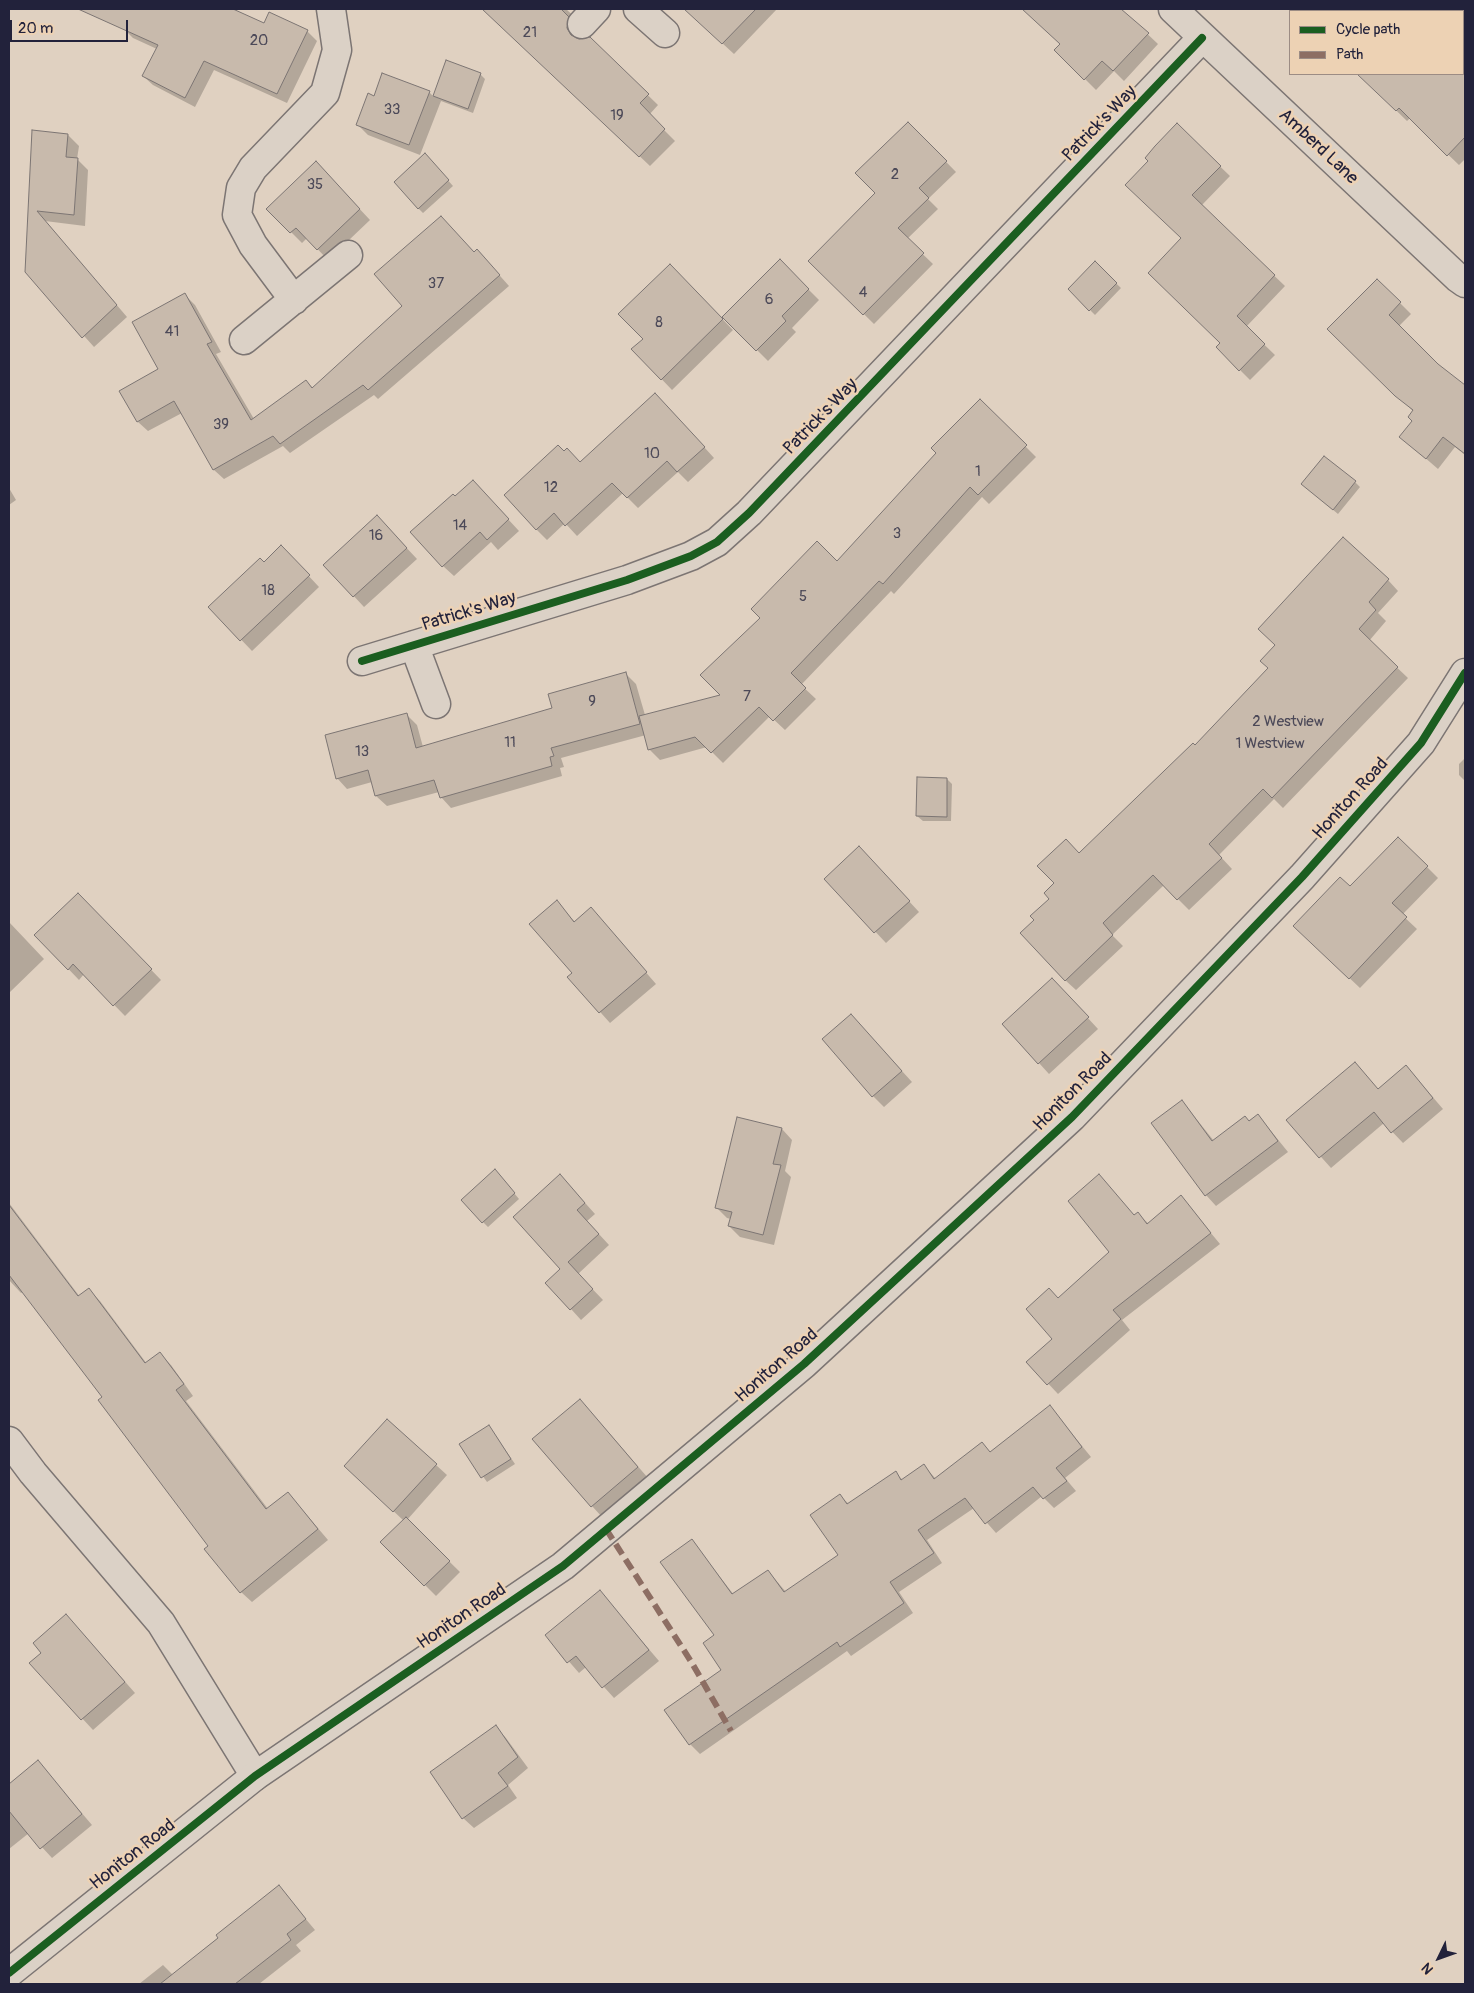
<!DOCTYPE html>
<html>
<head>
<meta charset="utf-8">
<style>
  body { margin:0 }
  #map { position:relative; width:1474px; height:1993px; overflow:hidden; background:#e0d1c1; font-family:Pangolin,sans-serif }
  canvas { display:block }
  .frame { position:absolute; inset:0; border:10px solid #22223b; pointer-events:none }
  .legend { position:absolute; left:1289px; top:10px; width:175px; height:65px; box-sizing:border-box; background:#edd2b4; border:1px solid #9c8c84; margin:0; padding:6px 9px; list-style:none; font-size:15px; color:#22223b }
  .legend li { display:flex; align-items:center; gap:10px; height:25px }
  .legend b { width:25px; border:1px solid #9c8c84 }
  .north { position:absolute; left:1414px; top:1933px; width:50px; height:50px; -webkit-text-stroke:4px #edd2b4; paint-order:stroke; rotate:228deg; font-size:14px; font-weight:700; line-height:20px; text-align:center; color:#22223b }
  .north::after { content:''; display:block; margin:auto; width:18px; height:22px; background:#22223b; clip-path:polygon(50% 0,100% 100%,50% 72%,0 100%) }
  .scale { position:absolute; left:10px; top:20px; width:118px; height:22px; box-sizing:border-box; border:2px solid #22223b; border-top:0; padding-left:6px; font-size:15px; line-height:18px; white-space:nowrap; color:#22223b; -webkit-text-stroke:4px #edd2b4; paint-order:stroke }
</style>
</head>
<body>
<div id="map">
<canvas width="1474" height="1993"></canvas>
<div class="frame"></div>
<ul class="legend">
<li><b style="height:6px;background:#1b5e20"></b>Cycle path</li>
<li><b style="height:6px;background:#8d6e63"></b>Path</li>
</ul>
<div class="north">N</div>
<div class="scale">20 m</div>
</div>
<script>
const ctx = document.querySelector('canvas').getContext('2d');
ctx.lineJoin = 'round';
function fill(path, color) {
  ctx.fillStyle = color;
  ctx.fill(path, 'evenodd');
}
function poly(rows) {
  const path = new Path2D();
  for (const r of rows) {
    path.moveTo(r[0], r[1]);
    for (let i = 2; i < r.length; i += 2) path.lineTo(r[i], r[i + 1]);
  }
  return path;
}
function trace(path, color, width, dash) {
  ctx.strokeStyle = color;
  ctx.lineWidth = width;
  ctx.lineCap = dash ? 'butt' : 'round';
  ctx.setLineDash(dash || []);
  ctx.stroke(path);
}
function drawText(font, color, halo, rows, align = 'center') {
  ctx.font = font + ' Pangolin,sans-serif';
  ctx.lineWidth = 5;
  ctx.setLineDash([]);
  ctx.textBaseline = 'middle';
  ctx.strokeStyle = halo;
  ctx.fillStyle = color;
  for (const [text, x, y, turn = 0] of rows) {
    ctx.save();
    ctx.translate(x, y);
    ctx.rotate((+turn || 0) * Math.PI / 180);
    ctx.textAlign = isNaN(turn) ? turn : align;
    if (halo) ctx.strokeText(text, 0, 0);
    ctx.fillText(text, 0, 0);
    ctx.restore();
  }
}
fill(poly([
  [131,9,171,9,221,32,307,31,317,41,287,103,214,70,195,107,153,85,143,76,157,49,133,38,123,28],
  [488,9,566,9,581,23,577,32,577,40,589,38,658,105,649,115,675,141,650,166,497,21,486,11],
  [685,9,777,9,734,54],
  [1023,9,1121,9,1158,44,1124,81,1114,71,1096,90,1056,50,1061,45],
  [1293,9,1387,9,1389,11,1295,11],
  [1394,9,1407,9,1409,11,1392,11],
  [447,62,480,74,485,79,473,113,441,101,420,155,368,135,357,124,374,97,429,92,434,97],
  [1463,62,1465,65,1465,159,1459,165,1410,118,1407,121,1366,81,1372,74,1463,74],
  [908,123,956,172,928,199,938,209,907,239,933,264,874,324,810,261,877,193],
  [1177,125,1230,176,1201,206,1285,286,1246,327,1275,355,1250,380,1217,347,1222,343,1182,238,1150,161],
  [33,132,68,135,79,146,77,159,88,170,85,226,45,221,127,317,94,347,26,271],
  [430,160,453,186,423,213,418,208],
  [327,174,370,220,328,260,307,238,302,243,268,209],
  [477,250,509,286,378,399,374,395,290,453,283,446,224,479,214,470,182,413,148,431,138,422,159,370,185,295,195,305,221,352,216,354,254,419,306,381,313,388],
  [780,261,819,300,792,328,796,332,768,361,724,317],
  [1095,263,1121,288,1095,315,1069,289],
  [670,265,733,330,672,390,633,349,644,339],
  [1377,280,1411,314,1399,326,1438,365,1465,386,1465,455,1455,447,1438,469,1401,437,1413,421,1414,412,1329,329],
  [980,401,1036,457,989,504,982,497,894,594,891,591,801,685,816,699,785,730,770,716,723,763,707,747,660,760,649,749,646,735,561,758,564,767,560,768,562,776,451,808,441,797,439,792,387,806,376,796,372,782,347,789,337,778,406,714,417,725,423,747,553,708,625,673,636,684,645,715,723,696,837,563,938,453],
  [666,405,714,458,688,482,678,472,638,508,623,493,577,536,565,523,547,540,536,529,564,452,581,463],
  [1355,482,1360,487,1338,514,1308,489],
  [9,488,16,500,9,505],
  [483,492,519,531,498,550,491,542,454,576,443,566],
  [388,528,417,559,364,607,325,565],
  [292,558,319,587,252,651,210,607,264,564],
  [1388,580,1398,591,1378,613,1386,621,1369,641,1408,678,1283,808,1274,799,1219,855,1232,869,1189,910,1164,885,1112,935,1123,946,1076,990,1065,980,1035,920,1079,855,1195,747],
  [1465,758,1465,781,1459,775,1459,764],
  [947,779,952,784,951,821,923,821,917,816],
  [1398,838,1438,878,1402,915,1417,929,1360,988,1306,937],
  [870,859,919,912,886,943,826,879],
  [78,894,161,980,125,1016,84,974,79,980,36,935],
  [557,902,575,922,591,909,656,984,610,1023,569,977,573,973],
  [9,922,44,959,9,993],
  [1063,991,1098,1029,1049,1074,1039,1063],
  [861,1026,912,1082,884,1107,873,1096],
  [1355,1064,1378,1089,1406,1066,1443,1109,1403,1143,1384,1123,1331,1168,1288,1120],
  [1182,1101,1214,1141,1258,1115,1288,1152,1216,1206,1206,1195],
  [782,1129,792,1140,785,1171,791,1177,774,1245,740,1237,729,1226,731,1219,727,1218,716,1207],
  [500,1176,519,1199,488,1227,483,1222],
  [570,1186,595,1214,587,1221,609,1245,578,1274,603,1300,581,1320,571,1309,562,1270],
  [1181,1197,1220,1244,1122,1320,1130,1330,1058,1394,1028,1362,1054,1339,1058,1299,1111,1252,1135,1216,1138,1214,1149,1224],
  [9,1203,80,1297,89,1290,100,1301,147,1364,160,1354,171,1365,193,1396,186,1401,268,1509,288,1493,328,1540,252,1602,241,1592,104,1397,23,1292,21,1293,9,1280],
  [1050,1407,1091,1457,1065,1478,1076,1491,1054,1508,1042,1496,996,1533,974,1508,927,1540,942,1563,899,1592,913,1613,851,1656,847,1651,700,1754,690,1744,723,1670,692,1541,734,1595,768,1571,786,1592,840,1556,840,1496,849,1504,895,1473,903,1480,924,1466,936,1479,981,1443,991,1453],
  [590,1411,648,1478,602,1517,592,1506],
  [489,1426,515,1464,487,1482,461,1445],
  [436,1465,447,1475,407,1520,460,1572,436,1596,382,1542,404,1521,356,1476],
  [600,1592,659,1661,614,1698,586,1667,579,1673,546,1635],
  [76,1626,135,1693,93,1730,31,1663],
  [496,1727,506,1738,528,1768,508,1785,517,1798,474,1828,463,1818],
  [38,1762,92,1825,52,1858,29,1833,9,1849,9,1786],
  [279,1887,315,1930,296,1945,301,1951,259,1984,139,1984,163,1965,173,1975]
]), '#0003');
const building = poly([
  [78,9,233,9,264,23,269,12,308,30,277,94,204,61,185,98,142,76,158,45,78,9],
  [482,9,561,9,569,17,567,28,571,35,579,39,590,37,649,94,640,103,665,129,639,157,482,9],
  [684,9,756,9,722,44,684,9],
  [1022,9,1121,9,1149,33,1113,71,1102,61,1084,80,1054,50,1060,44,1022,9],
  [446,60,481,73,468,109,433,96,446,60],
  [382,73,430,91,409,145,356,125,368,93,374,96,382,73],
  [1357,74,1465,74,1465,137,1447,156,1399,108,1396,111,1357,74],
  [908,122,947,161,919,188,929,198,898,228,924,253,863,315,808,261,875,193,855,173,908,122],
  [1177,123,1221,166,1192,195,1275,275,1237,316,1265,344,1239,371,1216,347,1220,343,1148,273,1181,238,1125,185,1148,161,1145,158,1155,146,1177,123],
  [32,130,68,134,66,157,78,158,74,215,37,211,117,305,82,338,25,272,32,130],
  [425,153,449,180,418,209,394,182,425,153],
  [316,161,360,209,317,250,296,228,290,233,266,209,316,161],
  [441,216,474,252,477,249,500,275,368,390,363,385,280,444,273,436,213,470,174,401,137,422,119,391,158,369,132,322,185,293,212,342,207,344,251,420,306,380,312,388,402,306,374,274,441,216],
  [780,259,809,289,782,316,786,321,756,351,722,317,780,259],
  [1095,261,1117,283,1089,311,1068,289,1095,261],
  [670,264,723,319,661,380,631,349,643,339,618,314,670,264],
  [1377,279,1401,302,1389,315,1438,364,1465,385,1465,454,1443,437,1426,459,1399,437,1412,421,1408,417,1413,410,1395,396,1327,329,1377,279],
  [655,393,705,447,677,472,667,461,627,498,612,483,565,526,554,513,536,530,504,495,558,445,564,451,567,448,580,462,655,393],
  [980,399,1027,445,978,495,970,487,883,584,879,581,796,668,791,673,806,688,773,721,759,707,711,753,695,737,648,750,639,716,720,695,700,675,760,618,751,609,817,541,837,561,936,453,931,448,980,399],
  [1324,456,1356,481,1333,510,1301,484,1324,456],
  [473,480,509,519,487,540,480,532,442,567,410,532,453,494,455,496,473,480],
  [377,515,407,548,353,597,323,565,377,515],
  [1343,537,1389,579,1369,602,1376,610,1359,629,1398,667,1272,798,1263,789,1209,844,1222,858,1177,900,1153,875,1103,923,1113,935,1065,981,1020,933,1034,920,1030,916,1049,899,1044,893,1054,883,1037,866,1066,839,1079,853,1193,743,1195,745,1268,668,1260,661,1275,645,1258,629,1343,537],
  [281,545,310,575,240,641,208,607,260,558,264,562,281,545],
  [626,672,640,724,551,748,554,756,550,757,552,766,440,798,434,780,375,796,368,770,336,779,325,735,407,713,416,748,552,708,548,694,626,672],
  [917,777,947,778,947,817,916,816,917,777],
  [1398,837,1428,866,1392,903,1407,917,1349,979,1293,926,1340,877,1350,886,1398,837],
  [859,846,910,901,874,933,824,879,859,846],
  [78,893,152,969,113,1006,73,964,68,970,34,935,78,893],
  [557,900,574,922,591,907,647,972,599,1013,567,977,572,973,529,924,557,900],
  [1052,978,1089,1017,1038,1064,1002,1024,1052,978],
  [851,1014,902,1071,872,1097,822,1039,851,1014],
  [1355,1062,1378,1089,1406,1065,1433,1098,1391,1133,1374,1112,1319,1158,1286,1120,1355,1062],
  [1182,1100,1212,1141,1245,1116,1249,1121,1258,1114,1278,1141,1205,1196,1151,1123,1182,1100],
  [737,1117,782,1128,773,1164,781,1165,763,1235,728,1226,732,1212,715,1208,737,1117],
  [495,1169,515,1193,482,1223,461,1200,495,1169],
  [560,1174,585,1203,577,1210,599,1234,568,1262,593,1289,570,1310,545,1283,560,1269,513,1217,560,1174],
  [1099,1174,1134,1215,1138,1212,1147,1224,1181,1195,1211,1233,1113,1310,1121,1319,1047,1385,1026,1362,1052,1339,1026,1309,1049,1288,1058,1298,1109,1252,1068,1201,1099,1174],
  [9,1205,78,1296,89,1288,145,1363,160,1352,184,1384,176,1390,266,1509,288,1492,318,1529,240,1593,204,1549,208,1546,98,1400,102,1397,9,1275,9,1205],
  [580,1399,638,1467,591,1507,532,1439,580,1399],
  [1050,1405,1082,1447,1056,1468,1067,1481,1043,1499,1033,1487,985,1524,965,1498,918,1530,934,1553,890,1582,904,1603,840,1647,837,1642,689,1745,664,1710,721,1670,703,1643,714,1635,660,1562,692,1539,732,1594,768,1570,784,1592,838,1555,810,1515,840,1494,847,1504,896,1471,901,1480,924,1464,934,1479,982,1442,990,1452,1050,1405],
  [387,1419,437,1464,393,1512,344,1466,387,1419],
  [489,1425,511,1459,481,1478,459,1444,489,1425],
  [406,1517,450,1561,424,1586,380,1542,406,1517],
  [600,1590,649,1650,602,1688,576,1656,567,1663,545,1635,600,1590],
  [66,1614,125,1682,81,1720,29,1663,41,1653,33,1643,66,1614],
  [496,1725,518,1757,498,1773,508,1786,462,1819,430,1772,496,1725],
  [38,1760,82,1814,40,1849,9,1811,9,1784,38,1760],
  [279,1885,306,1919,287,1934,291,1940,235,1984,160,1984,218,1938,216,1935,279,1885]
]);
fill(building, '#c8baac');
trace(building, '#7c7573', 1);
const street = poly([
  [638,9,665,33],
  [1173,9,1458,278,1465,283],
  [582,24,596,9],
  [294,300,253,245,237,215,241,188,253,168,325,93,337,50,331,9],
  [244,340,348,255],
  [414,645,436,704],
  [362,661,627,580,691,556,717,542,749,513,1202,38],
  [9,1441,33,1473,161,1623,255,1776]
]);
const secondary = poly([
  [9,1973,255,1776,563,1566,804,1364,1072,1117,1302,877,1421,743,1465,673]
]);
trace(street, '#7c7573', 31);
trace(secondary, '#7c7573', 31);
trace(street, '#dbd1c6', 28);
trace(secondary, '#dbd1c6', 28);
trace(poly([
  [606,1529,692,1663,731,1731]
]), '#8d6e63', 6, [12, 6]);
trace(poly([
  [362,661,627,580,691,556,717,542,749,513,1202,38],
  [9,1973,255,1776,563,1566,804,1364,1072,1117,1302,877,1421,743,1465,673]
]), '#1b5e20', 8);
drawText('15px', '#4c4958', null, [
  ["21",530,33],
  ["20",259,41],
  ["33",392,110],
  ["19",617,116],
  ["2",895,175],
  ["35",315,185],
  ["37",436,284],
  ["4",863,293],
  ["6",769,300],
  ["8",659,323],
  ["41",172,332],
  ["39",221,425],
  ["10",652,454],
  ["1",978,472],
  ["12",551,488],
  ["14",460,526],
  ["3",897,534],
  ["16",376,536],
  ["18",268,591],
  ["5",803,597],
  ["7",747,697],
  ["9",592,702],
  ["2 Westview",1288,722],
  ["11",510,743],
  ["1 Westview",1270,744],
  ["13",362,752]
]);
drawText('18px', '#22223b', '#edd2b4', [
  ["Patrick's Way",1100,124,-46],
  ["Amberd Lane",1318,147,43],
  ["Patrick's Way",821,417,-46],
  ["Patrick's Way",469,612,-17],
  ["Honiton Road",1351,799,-48],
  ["Honiton Road",1073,1092,-45],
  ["Honiton Road",777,1366,-41],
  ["Honiton Road",462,1617,-34],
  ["Honiton Road",133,1855,-38]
]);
</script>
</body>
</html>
